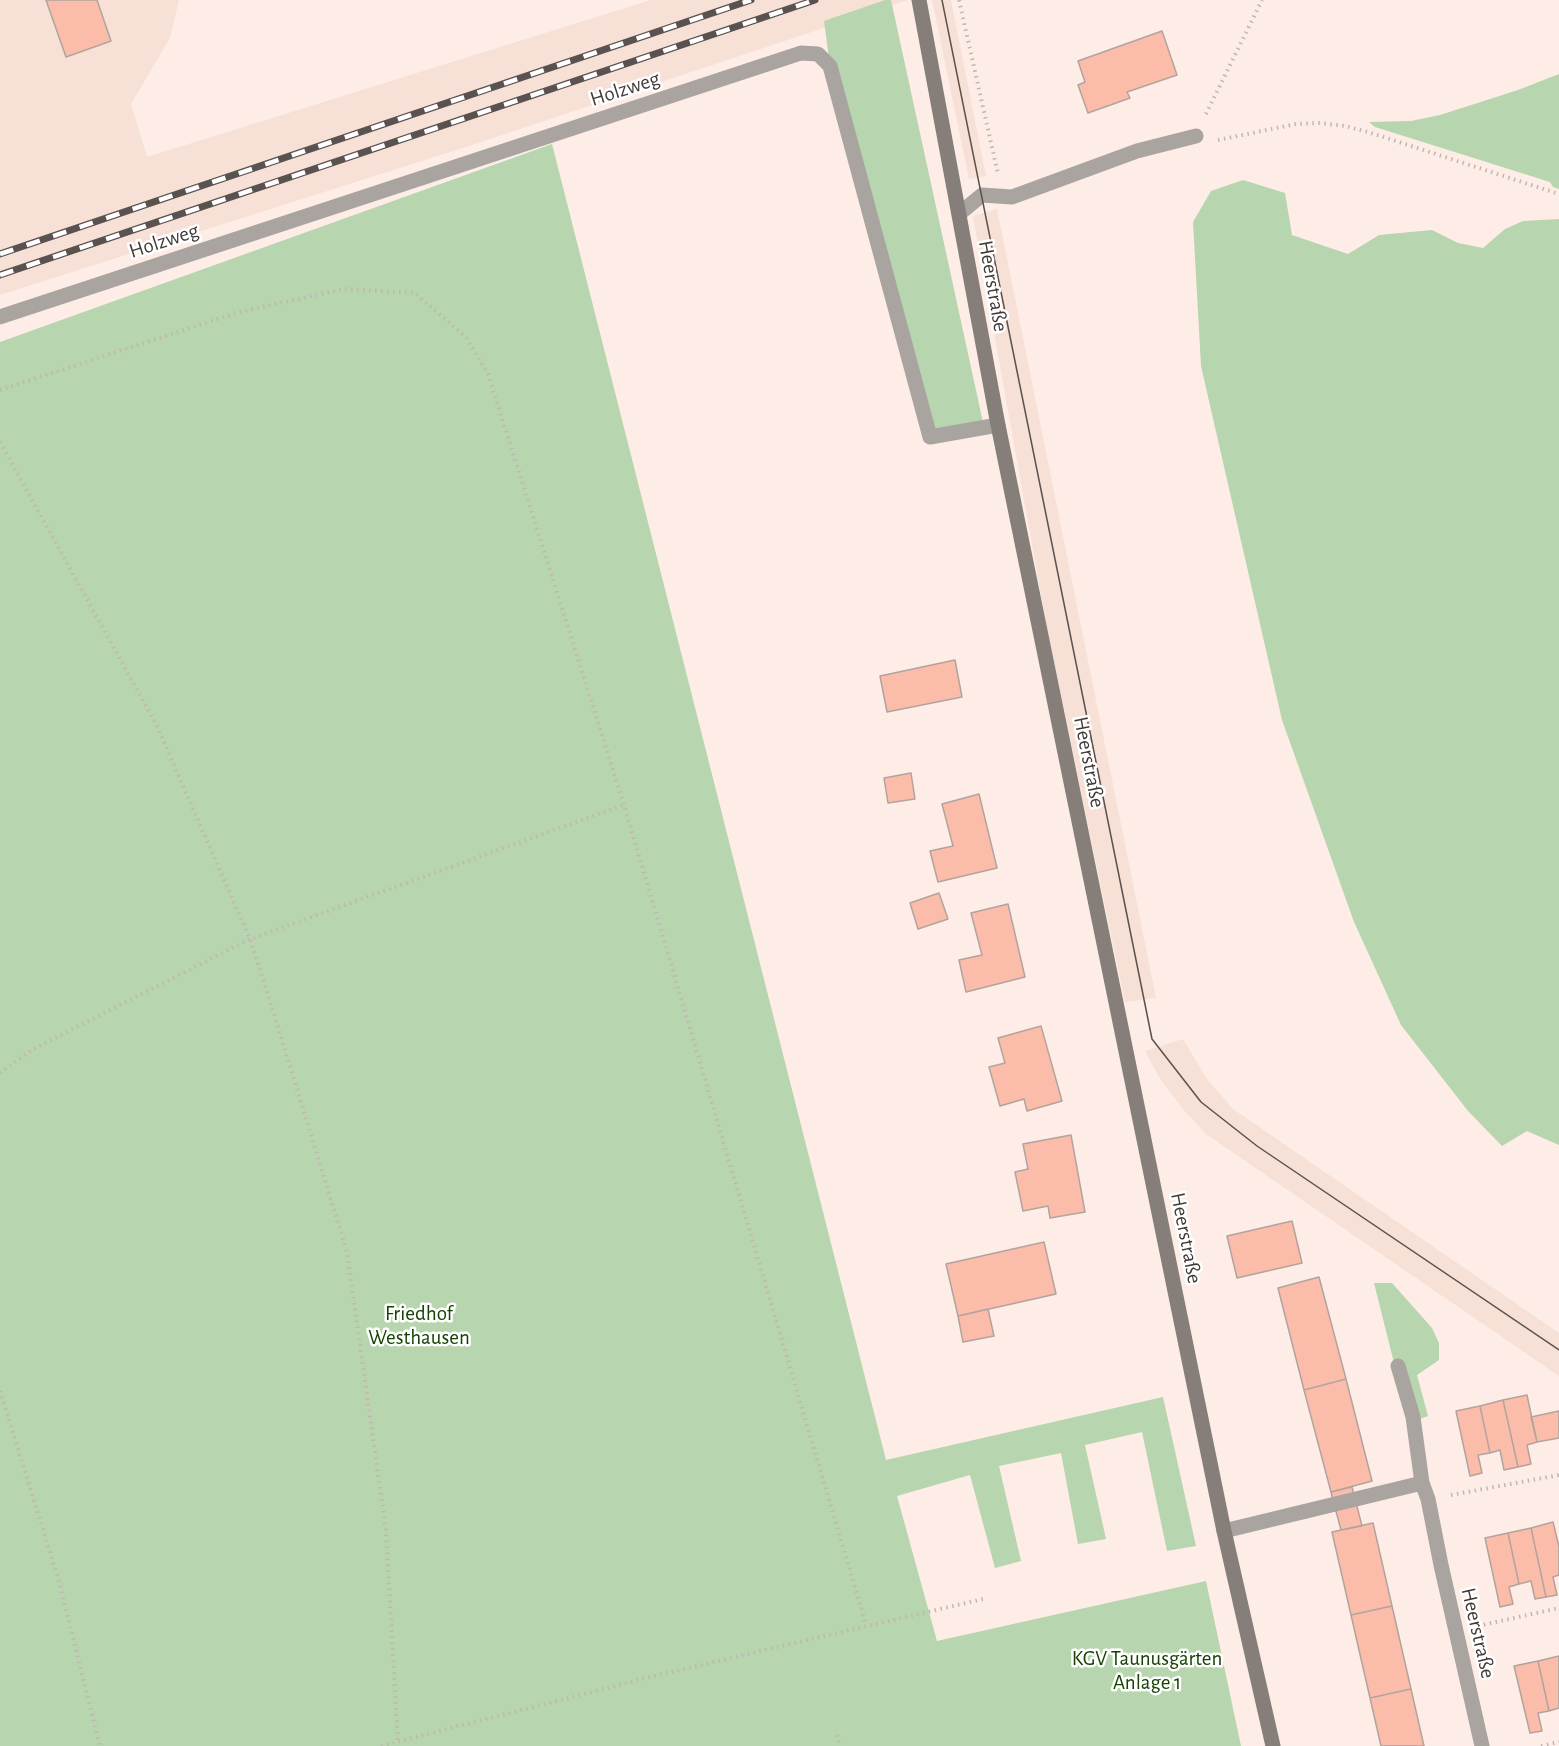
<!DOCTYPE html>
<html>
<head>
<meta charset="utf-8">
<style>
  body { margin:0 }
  canvas { display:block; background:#fdede6 }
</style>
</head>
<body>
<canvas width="1559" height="1746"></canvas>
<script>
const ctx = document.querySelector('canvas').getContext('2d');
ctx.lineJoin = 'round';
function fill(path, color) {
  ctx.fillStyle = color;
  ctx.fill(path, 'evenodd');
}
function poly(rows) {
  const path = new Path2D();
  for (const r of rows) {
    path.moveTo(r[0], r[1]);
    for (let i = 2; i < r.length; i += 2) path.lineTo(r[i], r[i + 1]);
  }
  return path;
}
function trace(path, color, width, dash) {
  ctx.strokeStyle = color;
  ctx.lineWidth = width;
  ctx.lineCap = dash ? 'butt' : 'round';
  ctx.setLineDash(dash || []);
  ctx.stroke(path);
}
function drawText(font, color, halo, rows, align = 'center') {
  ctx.font = font + ' "Alegreya Sans",sans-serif';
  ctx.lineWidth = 5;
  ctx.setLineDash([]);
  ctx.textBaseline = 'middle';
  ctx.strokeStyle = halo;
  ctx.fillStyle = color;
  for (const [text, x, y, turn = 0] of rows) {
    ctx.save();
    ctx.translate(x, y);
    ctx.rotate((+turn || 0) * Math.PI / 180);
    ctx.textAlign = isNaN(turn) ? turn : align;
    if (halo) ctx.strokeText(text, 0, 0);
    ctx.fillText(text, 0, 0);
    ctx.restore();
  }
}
fill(poly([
  [0,0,179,0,170,38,131,104,147,157,651,0,908,0,475,144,0,295],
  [932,0,951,0,986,176,969,179],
  [997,209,1156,998,1125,1002,1048,633,973,216],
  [1183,1039,1207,1079,1233,1109,1559,1333,1559,1376,1206,1134,1182,1108,1159,1077,1145,1051]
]), '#f7e0d5');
fill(poly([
  [885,0,891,0,984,427,930,437,830,66,824,21],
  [1559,74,1559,189,1553,187,1550,182,1375,127,1369,122,1411,121,1440,115,1518,90],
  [552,144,886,1460,1163,1397,1196,1546,1167,1551,1142,1432,1085,1445,1106,1539,1078,1544,1061,1453,999,1466,1021,1561,995,1568,970,1475,897,1496,937,1641,1206,1581,1241,1746,0,1746,0,342],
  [1243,180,1285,193,1292,235,1348,254,1379,235,1432,230,1458,243,1483,248,1505,229,1523,221,1559,219,1559,1145,1527,1131,1502,1146,1468,1111,1401,1025,1354,922,1282,720,1201,366,1193,222,1211,191],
  [1374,1283,1392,1283,1432,1328,1439,1343,1439,1360,1417,1375,1428,1416,1409,1423]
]), '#b7d5af');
const building = poly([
  [46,0,97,0,111,41,66,57,46,0],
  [1162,31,1177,75,1127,92,1130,98,1088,113,1078,85,1085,82,1078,61,1162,31],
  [955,660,962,697,887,712,880,676,955,660],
  [911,773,915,799,888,803,884,778,911,773],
  [979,794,997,868,938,882,930,851,953,846,942,804,979,794],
  [939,893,948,919,918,929,910,903,939,893],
  [1008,904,1025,977,966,992,959,960,982,955,971,913,1008,904],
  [1041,1026,1062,1101,1027,1111,1024,1099,1000,1106,989,1067,1005,1063,998,1038,1041,1026],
  [1071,1135,1085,1212,1050,1218,1048,1206,1023,1211,1015,1172,1028,1169,1023,1144,1071,1135],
  [1292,1221,1302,1263,1237,1278,1227,1236,1292,1221],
  [1044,1242,1056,1294,958,1316,946,1264,1044,1242],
  [1319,1277,1346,1379,1304,1390,1278,1288,1319,1277],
  [988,1309,994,1336,963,1342,958,1316,988,1309],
  [1346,1379,1372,1481,1331,1492,1304,1390,1346,1379],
  [1527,1395,1537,1442,1527,1445,1531,1464,1518,1467,1503,1400,1527,1395],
  [1503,1400,1518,1467,1504,1470,1500,1450,1490,1453,1480,1406,1503,1400],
  [1480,1406,1490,1453,1478,1455,1482,1473,1470,1476,1456,1411,1480,1406],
  [1559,1411,1559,1438,1537,1442,1531,1417,1559,1411],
  [1352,1487,1362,1526,1341,1530,1331,1492,1352,1487],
  [1553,1522,1559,1547,1559,1575,1553,1577,1557,1595,1546,1597,1531,1528,1553,1522],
  [1373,1523,1392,1606,1351,1615,1332,1532,1373,1523],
  [1531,1528,1546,1597,1535,1599,1531,1581,1519,1584,1508,1533,1531,1528],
  [1508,1533,1519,1584,1509,1587,1513,1604,1500,1607,1485,1538,1508,1533],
  [1392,1606,1411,1689,1370,1698,1351,1615,1392,1606],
  [1559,1656,1559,1708,1549,1711,1538,1661,1559,1656],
  [1538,1661,1549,1711,1538,1713,1542,1731,1530,1733,1514,1666,1538,1661],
  [1411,1689,1424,1746,1381,1746,1370,1698,1411,1689]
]);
fill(building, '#fbbdaa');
trace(building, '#b2a39e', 1.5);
trace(poly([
  [959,0,998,174],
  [1206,114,1262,0],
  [1218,140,1296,124,1320,123,1345,126,1368,132,1559,194],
  [0,390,239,312,344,289,415,293,466,337,488,374,624,805,866,1625],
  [0,442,156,724,250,939,269,998,347,1252,386,1531,398,1742],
  [0,1073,33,1049,250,939,624,805],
  [0,1391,59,1581,100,1746],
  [1451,1495,1559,1475],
  [1478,1626,1559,1608],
  [837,1735,840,1746],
  [381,1746,654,1676,987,1598],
  [1541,1746,1559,1742]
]), '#c2b6b0', 4, [1.5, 4.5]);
trace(poly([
  [959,214,982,195,1012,197,1137,151,1196,136],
  [0,317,801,53,818,54,830,66,930,437,998,425],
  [1398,1366,1413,1417,1422,1483]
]), '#a9a4a0', 15);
trace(poly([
  [1224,1531,1422,1483,1428,1499,1441,1565,1482,1746]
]), '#a9a4a0', 15);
trace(poly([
  [919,0,998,425,1224,1531,1273,1746]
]), '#867f79', 15);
trace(poly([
  [942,0,1152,1039,1201,1102,1257,1146,1559,1350]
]), '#59524f', 1.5);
const rail = poly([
  [0,254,751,0],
  [0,275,815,0]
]);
trace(rail, '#59524f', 7);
trace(rail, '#fff', 4.5, [14]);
drawText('21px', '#3f3937', '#fff', [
  ["Holzweg",625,89,-18],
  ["Holzweg",164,241,-18],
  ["Heerstraße",993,286,80],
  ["Heerstraße",1089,762,79],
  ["Heerstraße",1186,1238,79],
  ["Heerstraße",1478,1633,77]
]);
drawText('21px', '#164204', '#fff', [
  ["Friedhof",419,1314],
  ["Westhausen",419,1338],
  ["KGV Taunusgärten",1147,1659],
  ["Anlage 1",1147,1683]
]);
</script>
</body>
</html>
